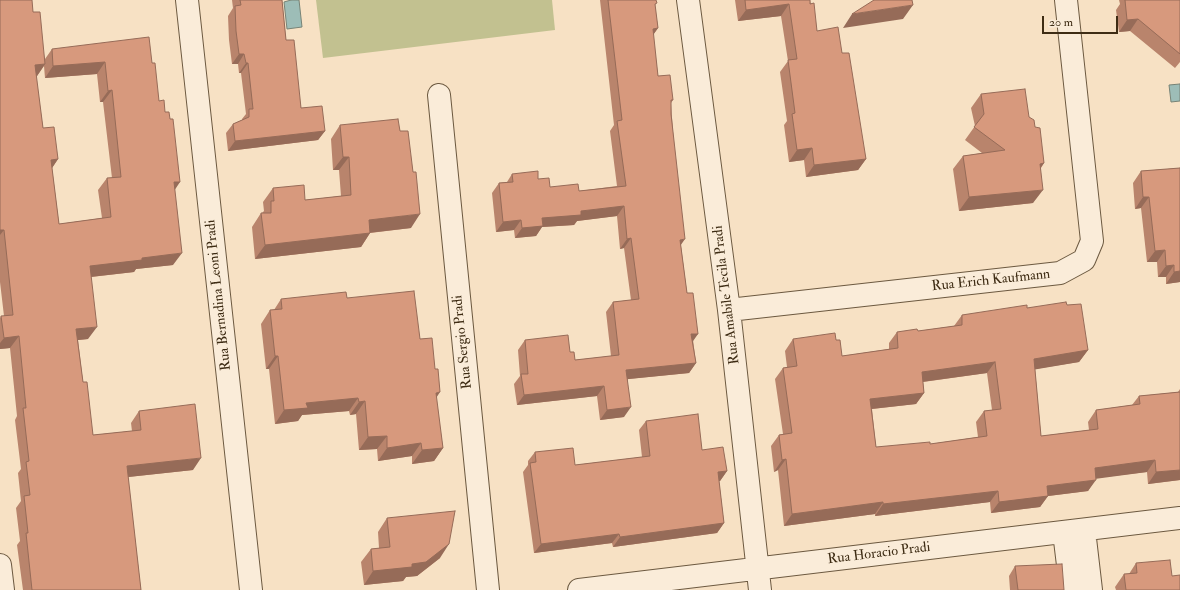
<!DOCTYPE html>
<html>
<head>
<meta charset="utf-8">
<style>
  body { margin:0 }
  #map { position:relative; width:1180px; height:590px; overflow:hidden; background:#f7e1c4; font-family:"IM FELL Double Pica",serif }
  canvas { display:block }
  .scale { position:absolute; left:1042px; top:16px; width:76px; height:18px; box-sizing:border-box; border:2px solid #3e2c14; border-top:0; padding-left:5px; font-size:12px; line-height:14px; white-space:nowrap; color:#3e2c14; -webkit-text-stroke:3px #faecd9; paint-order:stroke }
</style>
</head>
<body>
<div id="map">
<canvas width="1180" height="590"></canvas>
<div class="scale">20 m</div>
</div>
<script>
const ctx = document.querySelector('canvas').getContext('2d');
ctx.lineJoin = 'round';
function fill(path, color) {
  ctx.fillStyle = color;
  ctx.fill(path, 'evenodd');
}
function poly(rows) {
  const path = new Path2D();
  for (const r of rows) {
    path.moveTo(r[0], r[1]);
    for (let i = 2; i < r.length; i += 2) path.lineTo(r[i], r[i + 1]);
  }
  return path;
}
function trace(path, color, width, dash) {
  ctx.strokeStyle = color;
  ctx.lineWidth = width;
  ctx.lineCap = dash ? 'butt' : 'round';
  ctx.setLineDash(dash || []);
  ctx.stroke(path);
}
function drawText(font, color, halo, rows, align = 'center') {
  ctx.font = font + ' "IM FELL Double Pica",serif';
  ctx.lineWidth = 4;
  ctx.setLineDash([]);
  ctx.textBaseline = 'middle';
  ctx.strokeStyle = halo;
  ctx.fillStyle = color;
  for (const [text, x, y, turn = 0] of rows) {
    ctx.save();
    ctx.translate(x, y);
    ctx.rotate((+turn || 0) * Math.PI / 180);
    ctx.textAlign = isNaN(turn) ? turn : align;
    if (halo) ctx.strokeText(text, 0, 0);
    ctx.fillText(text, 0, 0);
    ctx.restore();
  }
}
fill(poly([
  [316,0,552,0,555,30,323,58]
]), '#c2c190');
const water = poly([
  [291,0,299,0,302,27,287,29,284,2,291,0],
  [1180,84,1180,101,1171,102,1169,85,1180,84]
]);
fill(water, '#9dbdb7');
trace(water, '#778376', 1);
const minor = poly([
  [187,0,251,590],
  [688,0,729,310,760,590],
  [439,95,488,590],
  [729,310,1060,273,1084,260,1092,241,1066,0],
  [1084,530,1091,590],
  [1064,532,1071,590],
  [0,565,3,590],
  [579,590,1180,518]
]);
trace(minor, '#6c5940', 24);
trace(minor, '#faecd9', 22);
fill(poly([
  [0,0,33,12,45,59,52,49,152,63,174,190,173,265,136,269,134,272,91,277,88,339,78,340,83,382,93,435,132,431,131,423,139,411,193,470,128,477,141,590,23,590,17,545,20,541,16,508,21,501,18,473,21,469,15,420,17,416,10,348,0,349,0,318,1,316,4,316,0,282],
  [44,66,45,78,97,74,100,102,103,102,112,178,107,178,98,190,102,218,59,224,52,168,58,159,43,128,36,76,37,76],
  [232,0,282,0,286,40,301,108,325,131,318,140,228,151,226,133,233,124,242,120,242,119,246,114,241,73,239,73,238,64,232,64,229,40,228,16,233,8],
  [600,0,656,0,655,6,658,28,653,35,658,76,673,100,671,103,681,246,696,363,689,373,628,379,624,417,600,420,597,396,517,405,514,384,520,376,518,350,525,340,570,352,575,360,611,356,606,312,613,302,631,300,624,248,620,249,617,216,577,221,574,225,542,227,536,236,515,238,514,230,496,232,492,193,499,183,507,182,512,174,538,179,550,187,579,191,617,186,610,131,614,125],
  [735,0,810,0,817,31,842,53,866,159,858,170,806,177,804,160,789,162,784,125,787,121,780,72,788,61,781,16,738,21],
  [1119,0,1180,0,1180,62,1175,68,1130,31,1119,32,1116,10,1120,4],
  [981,94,1029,117,1035,127,1044,163,1041,168,1033,203,959,211,953,169,963,156,982,153,965,140,975,126,971,108],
  [340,125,411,228,370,233,361,247,255,259,252,227,261,213,262,213,264,211,263,202,273,188,305,200,341,196,339,170,333,170,331,139],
  [1180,168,1180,282,1166,284,1166,277,1158,277,1157,262,1147,262,1141,208,1135,209,1133,183,1141,171],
  [347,298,420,339,436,398,443,448,434,461,412,464,412,456,378,461,377,449,359,450,356,414,350,415,349,411,302,415,298,421,275,424,269,369,266,369,261,324,270,310,274,310,281,299],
  [1067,305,1088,350,1079,362,1035,369,1041,436,1089,430,1088,422,1096,410,1132,405,1139,396,1178,392,1180,389,1180,480,1148,484,1147,472,1096,478,1088,491,1048,496,1040,507,991,513,990,502,875,516,875,514,784,526,778,470,774,472,771,446,779,435,783,434,775,379,783,368,787,367,785,351,793,339,836,340,842,356,889,349,889,343,897,332,918,331,954,326,962,315,1027,308],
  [987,373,992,410,984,411,976,422,978,437,930,444,876,447,872,409,916,404,924,393,923,382],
  [646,421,702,450,727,471,720,481,719,481,724,523,717,533,613,547,612,543,534,553,523,472,528,465,528,461,535,452,575,465,642,457,639,430],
  [387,518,440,558,417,576,406,577,403,581,364,585,361,562,371,549,379,548,378,532],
  [1136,563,1172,576,1180,590,1116,590,1115,587,1124,574,1129,574],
  [1015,566,1064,590,1010,590,1009,576]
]), '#b9846c');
fill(poly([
  [789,4,781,16,738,21,746,10],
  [913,5,903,19,843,28,852,14],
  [1138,19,1130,31,1119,32,1127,20],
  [658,28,651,38,653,29],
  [239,54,244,54,238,64,232,64],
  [105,62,97,74,45,78,53,66],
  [246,63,248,63,241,73,239,73],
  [45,64,37,76,26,77,35,65],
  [112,90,103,102,100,102,108,91],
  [325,131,318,140,228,151,235,141],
  [812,148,804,160,789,162,797,150],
  [343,157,349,157,339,170,333,170],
  [58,159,50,171,51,160],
  [866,159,858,170,806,177,814,165],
  [1044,163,1034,177,1040,164],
  [174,182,180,182,172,194],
  [1043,190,1033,203,959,211,969,197],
  [1143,197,1149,197,1141,208,1135,209],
  [624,206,617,216,577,221,574,225,542,227,536,236,515,238,522,228,542,218,581,211],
  [420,214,411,228,359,234,369,220],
  [521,220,514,230,496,232,503,222],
  [0,230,4,230,0,235],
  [370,233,361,247,255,259,265,245],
  [631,238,624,248,620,249,627,239],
  [685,239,678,249,680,240],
  [1165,250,1157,262,1147,262,1155,251],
  [182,253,173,265,136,269,134,272,81,278,90,266,142,258],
  [1174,265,1166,277,1158,277,1166,266],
  [1180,271,1180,282,1166,284,1174,272],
  [97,327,88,339,68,341,76,329],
  [691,334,698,334,691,344],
  [19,336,10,348,0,349,0,343,4,338],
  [1088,350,1079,362,1026,371,1034,359],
  [275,356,278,356,269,369,266,369],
  [995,362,987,373,914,383,922,372],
  [696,363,689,373,619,380,626,370],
  [604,386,597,396,517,405,524,395],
  [440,392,431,406,436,393],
  [924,393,916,404,862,410,870,399],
  [358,398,349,411,302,415,298,421,275,424,284,410,306,403],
  [365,401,356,414,350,415,359,402],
  [631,407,624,417,600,420,607,410],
  [387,436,377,449,359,450,368,437],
  [421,443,412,456,378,461,387,448],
  [443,448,434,461,412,464,422,450],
  [201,458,193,470,119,478,127,466],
  [786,459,778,470,774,472,782,460],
  [1155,460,1147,472,1087,480,1095,468],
  [1180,470,1180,480,1148,484,1156,472],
  [727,471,720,481,711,482,718,472],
  [1096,480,1088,491,1048,496,1040,507,991,513,999,502,1047,486],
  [998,491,990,502,875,516,883,504],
  [883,502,875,514,784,526,792,514],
  [724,523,717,533,613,547,620,537],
  [619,534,612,543,534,553,541,544],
  [449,544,440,558,417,576,406,577,403,581,364,585,373,571,412,564]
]), '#966b58');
const building = poly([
  [0,0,32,0,33,12,40,12,45,64,35,65,43,128,54,127,58,159,51,160,59,224,111,217,107,178,121,177,112,90,108,91,105,62,53,66,52,49,149,37,152,63,155,63,159,101,164,100,165,112,169,112,170,119,173,119,180,182,174,182,182,253,142,258,142,260,90,266,97,327,76,329,83,382,87,382,93,435,141,430,139,411,195,404,201,458,127,466,141,590,32,590,26,533,28,533,24,496,30,495,26,462,29,461,23,408,26,408,19,336,4,338,1,316,13,315,4,230,0,230,0,0],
  [240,0,282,0,286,40,294,40,301,108,322,106,325,131,235,141,233,124,249,117,249,109,253,109,248,63,246,63,244,54,239,54,236,31,235,6,241,5,240,0],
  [608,0,656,0,657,3,655,4,658,28,653,29,658,76,670,75,673,100,671,100,671,114,685,239,680,240,687,293,693,293,698,334,691,334,696,363,626,370,631,407,607,410,604,386,524,395,521,374,528,374,525,340,568,335,570,352,574,352,575,360,619,355,613,302,639,299,631,238,627,239,624,206,581,211,581,215,542,218,543,226,522,228,521,220,503,222,499,183,513,182,512,174,538,171,538,179,549,178,550,187,578,184,579,191,626,186,617,121,622,120,608,0],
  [745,0,810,0,810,4,814,3,817,31,838,27,842,53,849,53,866,159,814,165,812,148,797,150,792,114,795,113,788,60,797,59,789,4,746,10,745,0],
  [874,0,912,0,913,5,852,14,874,0],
  [1125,0,1180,0,1180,54,1138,19,1127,20,1125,0],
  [1025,89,1029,117,1034,120,1035,127,1040,128,1044,163,1040,164,1043,190,969,197,963,156,1005,150,974,127,984,114,981,94,1025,89],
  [398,119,400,131,408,131,413,172,416,172,420,214,369,220,370,233,265,245,261,213,271,213,271,201,274,201,273,188,304,185,305,200,351,195,349,157,343,157,340,125,398,119],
  [1180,168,1180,271,1174,272,1174,265,1166,266,1165,250,1155,251,1149,197,1143,197,1141,171,1180,168],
  [414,291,420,339,432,338,435,369,438,369,440,392,436,393,443,448,422,450,421,443,387,448,387,436,368,437,365,401,359,402,358,398,306,403,308,408,284,410,278,356,275,356,270,310,282,309,281,299,346,292,347,298,414,291],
  [1066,302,1067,305,1081,304,1088,350,1034,359,1041,436,1098,429,1096,410,1140,404,1139,396,1180,392,1180,470,1156,472,1155,460,1095,468,1096,480,1047,486,1048,496,999,502,998,491,883,504,883,502,792,514,786,459,782,460,779,435,792,433,783,368,797,366,793,339,835,333,836,340,840,340,842,356,898,348,897,332,917,329,918,331,962,325,962,315,1027,305,1027,308,1066,302],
  [995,362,1001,409,984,411,987,436,930,444,930,442,876,447,870,399,924,393,922,372,995,362],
  [698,414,702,450,723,447,727,471,718,472,724,523,620,537,619,534,541,544,530,463,536,462,535,452,573,448,575,465,650,456,646,421,698,414],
  [455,511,449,544,426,562,412,564,412,567,373,571,371,549,390,547,387,518,455,511],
  [1170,560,1172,576,1180,575,1180,590,1126,590,1124,574,1137,573,1136,563,1170,560],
  [1062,564,1064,590,1018,590,1015,566,1062,564]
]);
fill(building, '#d7997d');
trace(building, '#966b58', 1);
drawText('14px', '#3e2c14', '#faecd9', [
  ["Rua Erich Kaufmann",991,281,-6],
  ["Rua Bernadina Leoni Pradi",219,295,-96],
  ["Rua Amabile Tecila Pradi",727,295,-97],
  ["Rua Sergio Pradi",463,342,-96],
  ["Rua Horacio Pradi",879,554,-7]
]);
</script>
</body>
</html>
